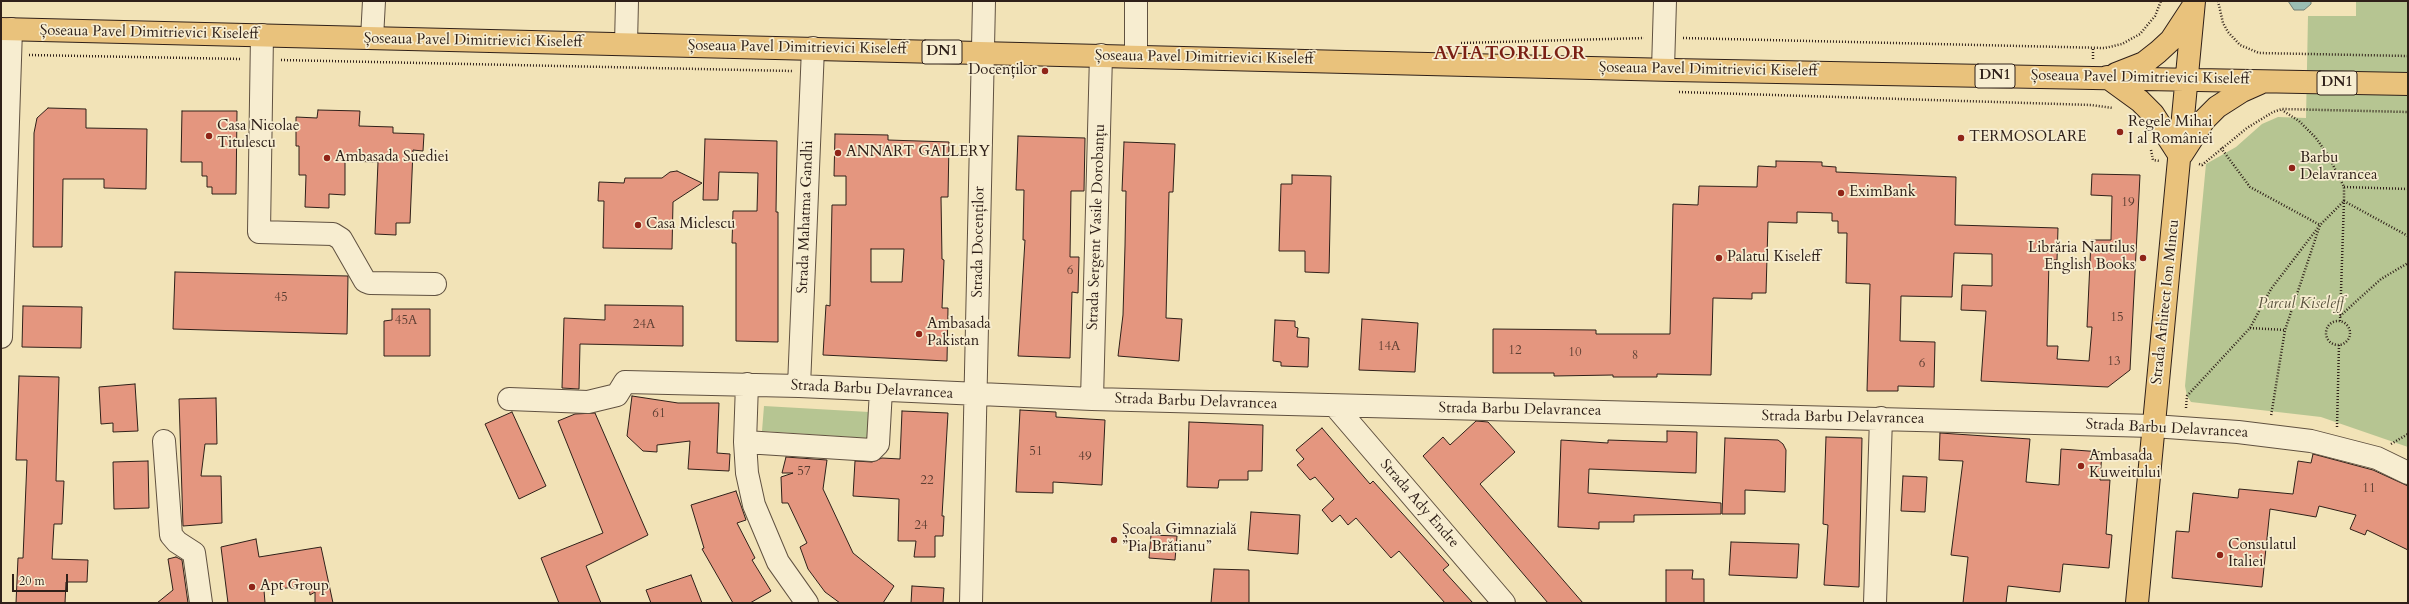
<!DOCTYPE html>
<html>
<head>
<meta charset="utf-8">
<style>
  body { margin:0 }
  #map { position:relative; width:2409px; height:604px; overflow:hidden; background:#f2e3b7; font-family:Cardo,serif }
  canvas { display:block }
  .frame { position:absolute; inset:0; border:2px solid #2f2019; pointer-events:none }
  .scale { position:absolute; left:12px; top:574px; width:56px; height:18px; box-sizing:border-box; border:2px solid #2f2019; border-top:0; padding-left:5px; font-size:12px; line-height:14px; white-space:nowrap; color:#2f2019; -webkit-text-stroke:3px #f7edd0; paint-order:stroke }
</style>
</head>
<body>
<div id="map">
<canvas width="2409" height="604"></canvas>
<div class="frame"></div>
<div class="scale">20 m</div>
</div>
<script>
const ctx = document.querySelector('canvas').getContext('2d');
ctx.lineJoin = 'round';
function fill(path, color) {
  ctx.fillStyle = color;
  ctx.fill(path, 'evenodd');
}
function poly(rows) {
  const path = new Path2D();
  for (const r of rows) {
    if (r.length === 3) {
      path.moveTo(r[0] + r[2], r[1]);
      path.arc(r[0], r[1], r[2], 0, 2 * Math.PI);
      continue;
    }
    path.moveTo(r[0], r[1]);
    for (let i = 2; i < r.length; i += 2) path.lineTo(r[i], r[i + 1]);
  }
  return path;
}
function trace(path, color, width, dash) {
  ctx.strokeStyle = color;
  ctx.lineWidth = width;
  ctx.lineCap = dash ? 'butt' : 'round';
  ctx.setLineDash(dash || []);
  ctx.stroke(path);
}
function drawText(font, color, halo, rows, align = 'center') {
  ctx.font = font + ' Cardo,serif';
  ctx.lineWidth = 3.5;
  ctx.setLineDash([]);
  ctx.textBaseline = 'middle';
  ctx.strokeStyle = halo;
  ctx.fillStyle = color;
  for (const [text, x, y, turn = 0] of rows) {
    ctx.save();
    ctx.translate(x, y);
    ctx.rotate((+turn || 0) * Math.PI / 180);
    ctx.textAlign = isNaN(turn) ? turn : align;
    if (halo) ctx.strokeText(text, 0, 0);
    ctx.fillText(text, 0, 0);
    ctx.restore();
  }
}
fill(poly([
  [2356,1,2408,1,2408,447,2321,417,2191,402,2187,396,2185,386,2206,164,2236,147,2262,124,2278,117,2306,118,2308,16,2356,16],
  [764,406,869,412,867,438,762,431]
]), '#b6c592');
const water = poly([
  [2288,1,2311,1,2311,4,2304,10,2294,10,2288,1]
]);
fill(water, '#9bbeb2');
trace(water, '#707f75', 1);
const building = poly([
  [48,108,86,109,86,128,147,129,146,189,104,188,104,179,63,179,62,247,33,247,34,133,37,118,48,108],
  [318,110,360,111,359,126,393,127,393,133,424,134,423,151,413,150,410,223,396,223,396,235,375,234,378,162,345,161,345,195,329,194,329,208,305,207,306,175,299,175,299,146,296,146,296,117,317,118,318,110],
  [182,111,237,111,236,194,212,194,212,187,207,187,207,176,202,176,202,162,181,162,182,111],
  [835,134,888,135,888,140,949,142,948,197,941,197,942,259,944,260,942,308,948,308,947,361,823,355,826,305,830,306,832,205,846,205,846,176,834,176,835,134],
  [871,249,904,249,902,282,871,282,871,249],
  [1018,136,1085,138,1084,191,1071,191,1070,257,1079,257,1078,293,1072,292,1070,358,1018,356,1025,240,1023,240,1024,190,1016,190,1018,136],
  [705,139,777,141,776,212,778,212,778,342,736,341,736,243,732,243,733,211,757,211,758,173,719,172,718,200,703,200,705,139],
  [1124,142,1175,144,1173,192,1169,192,1166,318,1182,319,1179,361,1118,356,1123,315,1125,246,1126,191,1122,191,1124,142],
  [1776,161,1822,162,1822,166,1836,167,1836,172,1956,177,1955,225,2058,228,2057,260,2049,260,2047,346,2058,346,2057,359,2089,361,2092,327,2087,327,2091,240,2111,240,2112,196,2091,195,2092,174,2140,175,2130,370,2108,387,1981,381,1986,311,1961,310,1962,285,1992,286,1992,254,1954,253,1952,297,1901,296,1900,341,1935,342,1934,387,1898,386,1898,391,1867,391,1870,284,1846,283,1847,233,1838,233,1838,221,1832,221,1832,213,1797,212,1797,223,1768,222,1766,293,1752,293,1752,299,1713,298,1711,375,1657,374,1657,377,1613,377,1613,375,1554,376,1554,373,1493,373,1493,329,1596,330,1596,334,1670,334,1673,204,1698,205,1699,186,1757,187,1758,166,1776,167,1776,161],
  [677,171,702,183,673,202,672,249,603,248,604,201,598,201,599,182,624,183,625,178,662,178,670,172,677,171],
  [1292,175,1331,176,1329,273,1305,272,1305,251,1279,251,1281,184,1292,184,1292,175],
  [175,272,348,276,347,334,173,329,175,272],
  [605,305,683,306,683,346,580,344,579,389,562,388,564,318,605,320,605,305],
  [23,306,82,307,81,348,22,347,23,306],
  [392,309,430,309,430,356,384,356,384,321,392,320,392,309],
  [1362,319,1418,323,1415,372,1359,370,1362,319],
  [1275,320,1295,321,1295,327,1298,328,1297,337,1309,338,1308,367,1281,366,1281,362,1273,361,1275,320],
  [19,376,59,377,56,481,64,481,62,524,54,524,52,559,88,560,87,582,66,582,65,603,16,603,18,558,23,558,27,460,16,460,19,376],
  [135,384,138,431,113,432,113,423,101,424,99,387,135,384],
  [632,396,678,403,719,403,717,453,730,454,729,471,688,469,690,441,657,445,657,452,643,451,627,436,632,396],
  [216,398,217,444,205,444,201,476,221,476,222,523,183,526,179,399,216,398],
  [1020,410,1056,412,1056,417,1105,420,1102,485,1053,482,1053,493,1016,492,1020,410],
  [902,411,948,413,942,516,944,516,943,536,935,536,935,557,914,557,916,541,898,541,899,499,853,496,855,461,872,462,882,458,900,459,902,411],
  [512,412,546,486,519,499,485,424,512,412],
  [595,413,648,535,586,566,601,603,559,603,541,558,603,533,558,421,575,414,595,413],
  [1476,421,1488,422,1515,452,1480,484,1583,603,1548,603,1423,456,1443,437,1450,445,1476,421],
  [1189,422,1263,425,1262,471,1248,471,1248,480,1219,480,1218,488,1187,487,1189,422],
  [1322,428,1370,484,1373,481,1449,565,1443,570,1473,603,1445,603,1399,551,1391,558,1356,518,1348,525,1340,515,1332,522,1322,510,1334,499,1315,477,1310,480,1297,465,1304,459,1296,450,1322,428],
  [1667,431,1697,432,1696,473,1589,469,1588,493,1721,503,1721,514,1634,515,1634,522,1599,522,1599,529,1558,527,1561,440,1608,443,1608,440,1667,442,1667,431],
  [1940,433,2030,439,2026,482,2059,485,2061,449,2102,452,2100,480,2110,480,2106,534,2112,535,2109,568,2063,564,2060,592,2008,586,2006,603,1963,603,1968,557,1951,555,1963,461,1939,460,1940,433],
  [1826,437,1862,438,1859,587,1824,585,1828,525,1823,524,1826,437],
  [1725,438,1778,440,1783,444,1786,450,1785,492,1745,490,1745,514,1722,514,1725,438],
  [2313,454,2373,470,2408,486,2408,550,2367,530,2365,535,2350,529,2356,515,2319,506,2316,517,2270,509,2262,587,2172,578,2176,531,2189,532,2193,493,2238,498,2239,489,2293,494,2298,461,2311,463,2313,454],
  [786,457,827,460,823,489,853,553,894,586,883,603,840,603,825,592,808,569,800,547,807,543,788,503,782,503,781,477,793,473,782,473,786,457],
  [148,461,149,508,114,509,113,462,148,461],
  [1903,476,1927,477,1925,512,1901,511,1903,476],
  [736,491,746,520,737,523,755,558,752,560,771,591,750,603,733,603,702,549,704,548,691,505,736,491],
  [1251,512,1300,515,1298,554,1248,550,1251,512],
  [1151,535,1177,536,1175,560,1149,558,1151,535],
  [256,539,259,557,321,547,333,603,315,603,315,592,310,595,309,586,264,590,265,603,228,603,221,547,256,539],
  [1731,542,1799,544,1797,578,1729,575,1731,542],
  [176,557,182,560,188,603,157,603,173,590,168,559,176,557],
  [1214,569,1249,570,1249,603,1211,603,1214,569],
  [1666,570,1693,570,1692,579,1704,579,1704,603,1666,603,1666,570],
  [691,575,702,603,651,603,646,590,691,575],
  [912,586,944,588,943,603,911,603,912,586]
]);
fill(building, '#e4967f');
trace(building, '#2f2019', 1);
const minor = poly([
  [262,35,259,232,333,234,341,239,365,281,370,283,435,284],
  [372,38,374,1],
  [626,44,627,1],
  [1136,56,1136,1],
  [1663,69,1665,1],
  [1,337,11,29],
  [747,384,745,442,747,473,754,505,778,562,807,603],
  [799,386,813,48],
  [509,399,588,402,617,395,625,382,799,386,1092,399,2153,426,2238,432,2311,441,2377,458,2408,473],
  [1092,399,1101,55],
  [1335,406,1504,603],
  [164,441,171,535,177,542,194,553,201,603],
  [745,442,872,450,878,444,881,390],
  [971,603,984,1],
  [1875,603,1881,418]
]);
const major = poly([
  [1,29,1672,70,2408,84],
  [2116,74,2144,63,2158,52,2171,40,2192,8],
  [2107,77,2140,101,2153,114,2180,156],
  [2182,154,2204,120,2217,107,2242,91,2260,83],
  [2137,603,2194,1]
]);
trace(minor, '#605140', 24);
trace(major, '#2f2019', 24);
trace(poly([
  [2218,1,2223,23,2228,32,2240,45,2259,53,2408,56],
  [1683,38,2105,48,2122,44,2140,34,2155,16,2161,1],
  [1461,43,1644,38],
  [29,55,242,59],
  [2093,59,2093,48],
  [281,60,792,71],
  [1679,92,2091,105,2113,108],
  [2221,148,2250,187,2320,225,2285,330,2271,416],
  [2151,150,2153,160,2160,161],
  [2199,164,2202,165,2247,128,2273,112,2282,109,2408,112],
  [2344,187,2408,189],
  [2340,316,2381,279,2408,263],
  [2340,321,2344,201,2408,236],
  [2338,333,12],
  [2250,328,2285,330],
  [2186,408,2187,396,2250,328,2271,289,2320,225,2344,201,2344,187,2329,157,2316,138,2299,121,2282,110],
  [2337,427,2339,345],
  [2391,444,2408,434]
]), '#2f2019', 2.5, [1, 2]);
trace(minor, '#f7edd0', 22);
trace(major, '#e9c27c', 22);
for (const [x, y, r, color] of [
  [1045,71,4,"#8f2418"],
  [2120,132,4,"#8f2418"],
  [209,136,4,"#8f2418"],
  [1961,138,4,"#8f2418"],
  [838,153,4,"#8f2418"],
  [327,158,4,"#8f2418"],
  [2292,168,4,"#8f2418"],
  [1841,193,4,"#8f2418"],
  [638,225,4,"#8f2418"],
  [1719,258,4,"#8f2418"],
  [2143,258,4,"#8f2418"],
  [919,334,4,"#8f2418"],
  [2081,466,4,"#8f2418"],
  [1114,540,4,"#8f2418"],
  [2220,555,4,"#8f2418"],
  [252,587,4,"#8f2418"]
]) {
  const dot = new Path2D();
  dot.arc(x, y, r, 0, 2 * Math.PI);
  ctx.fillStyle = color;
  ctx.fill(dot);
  trace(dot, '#f7edd0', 1.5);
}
drawText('13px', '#5c3e32', null, [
  ["19",2128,203],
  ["6",1070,271],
  ["45",281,298],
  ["15",2117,318],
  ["45A",406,321],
  ["24A",644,325],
  ["14A",1389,347],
  ["12",1515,351],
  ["10",1575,353],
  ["8",1635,356],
  ["13",2114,362],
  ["6",1922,364],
  ["61",659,414],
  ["51",1036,452],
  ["49",1085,457],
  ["57",804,472],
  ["22",927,481],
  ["11",2369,489],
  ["24",921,526]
]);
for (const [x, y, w] of [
  [942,52,40],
  [1995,76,40],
  [2337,83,40]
]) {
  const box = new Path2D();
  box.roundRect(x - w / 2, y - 12, w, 24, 3);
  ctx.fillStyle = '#f7edd0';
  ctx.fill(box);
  trace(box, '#2f2019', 1);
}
drawText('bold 14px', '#2f2019', null, [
  ["DN1",942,52],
  ["DN1",1995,76],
  ["DN1",2337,83]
]);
drawText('15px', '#2f2019', '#f7edd0', [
  ["Șoseaua Pavel Dimitrievici Kiseleff",149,33,1],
  ["Șoseaua Pavel Dimitrievici Kiseleff",473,41,1],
  ["Șoseaua Pavel Dimitrievici Kiseleff",797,48,1],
  ["Șoseaua Pavel Dimitrievici Kiseleff",1204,58,1],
  ["Șoseaua Pavel Dimitrievici Kiseleff",1708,70,1],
  ["Șoseaua Pavel Dimitrievici Kiseleff",2140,78,1],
  ["Strada Mahatma Gandhi",806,217,-88],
  ["Strada Sergent Vasile Dorobanțu",1097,227,-88],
  ["Strada Docenților",979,242,-89],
  ["Strada Arhitect Ion Mincu",2166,302,-84],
  ["Strada Barbu Delavrancea",872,390,3],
  ["Strada Barbu Delavrancea",1196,402,2],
  ["Strada Barbu Delavrancea",1520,410,1],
  ["Strada Barbu Delavrancea",1843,418,1],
  ["Strada Barbu Delavrancea",2167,429,3],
  ["Strada Ady Endre",1419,504,49]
]);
drawText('15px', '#2f2019', '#f7edd0', [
  ["Docenților",1037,71,"right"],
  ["Regele Mihai",2128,123],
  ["I al României",2128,140],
  ["Casa Nicolae",217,127],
  ["Titulescu",217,144],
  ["TERMOSOLARE",1969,138],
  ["ANNART GALLERY",846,153],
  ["Ambasada Suediei",335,158],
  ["Barbu",2300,159],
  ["Delavrancea",2300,176],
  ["EximBank",1849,193],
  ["Casa Miclescu",646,225],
  ["Librăria Nautilus",2135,249,"right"],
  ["English Books",2135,266,"right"],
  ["Palatul Kiseleff",1727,258],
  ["Ambasada",927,325],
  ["Pakistan",927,342],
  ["Ambasada",2089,457],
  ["Kuweitului",2089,474],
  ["Școala Gimnazială",1122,531],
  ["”Pia Brătianu”",1122,548],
  ["Consulatul",2228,546],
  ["Italiei",2228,563],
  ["Apt Group",260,587]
], 'left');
drawText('italic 15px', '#58523d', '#f7edd0', [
  ["Parcul Kiseleff",2301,305]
]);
ctx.letterSpacing = '1px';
drawText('bold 19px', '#7a1f14', '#f7edd0', [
  ["AVIATORILOR",1510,55]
]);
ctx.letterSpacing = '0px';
</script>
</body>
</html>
